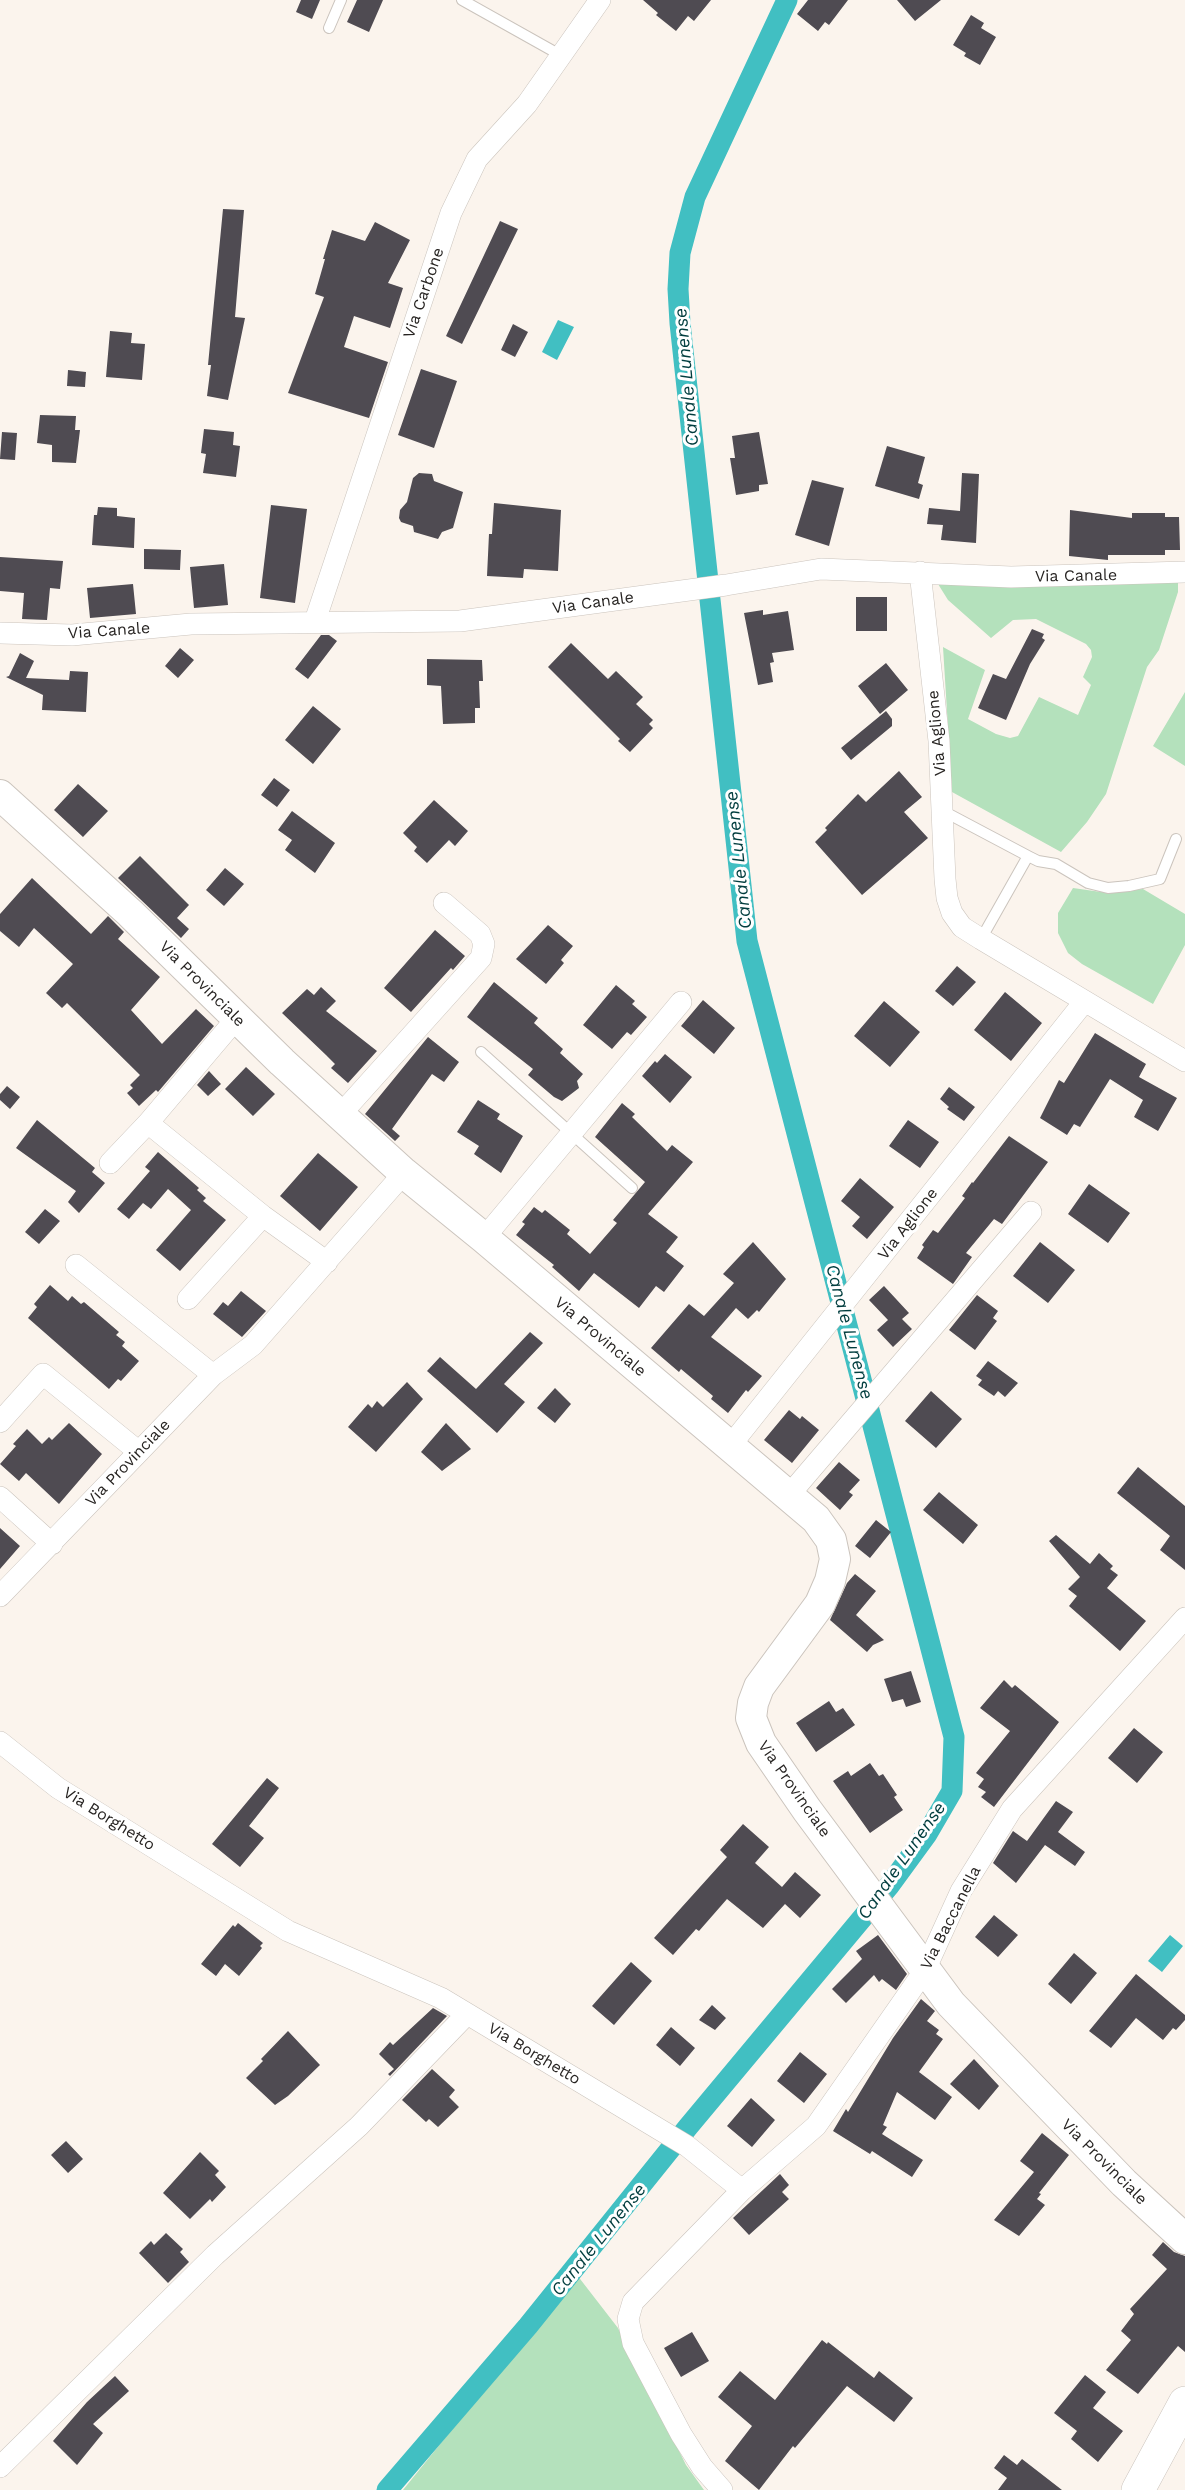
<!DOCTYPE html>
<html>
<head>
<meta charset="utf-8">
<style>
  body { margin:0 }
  canvas { display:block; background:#fbf4ed }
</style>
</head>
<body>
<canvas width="1185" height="2490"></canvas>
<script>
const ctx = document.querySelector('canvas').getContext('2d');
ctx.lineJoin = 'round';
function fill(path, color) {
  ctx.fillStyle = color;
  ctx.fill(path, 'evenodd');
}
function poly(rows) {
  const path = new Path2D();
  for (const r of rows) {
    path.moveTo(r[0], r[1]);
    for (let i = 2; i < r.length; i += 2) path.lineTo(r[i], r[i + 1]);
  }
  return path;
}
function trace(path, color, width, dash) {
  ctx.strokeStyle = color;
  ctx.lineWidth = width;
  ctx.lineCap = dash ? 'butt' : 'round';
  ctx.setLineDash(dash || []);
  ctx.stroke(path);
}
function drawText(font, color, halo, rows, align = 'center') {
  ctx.font = font + ' "Work Sans",sans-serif';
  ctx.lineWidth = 6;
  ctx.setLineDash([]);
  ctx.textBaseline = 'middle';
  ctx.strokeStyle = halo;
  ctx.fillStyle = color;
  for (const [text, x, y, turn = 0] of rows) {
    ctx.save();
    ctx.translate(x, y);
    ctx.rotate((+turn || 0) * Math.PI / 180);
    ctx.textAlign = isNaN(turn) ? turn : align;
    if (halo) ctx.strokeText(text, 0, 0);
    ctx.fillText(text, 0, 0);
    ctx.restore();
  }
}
fill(poly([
  [1178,581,1178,592,1159,650,1147,667,1106,794,1087,822,1061,852,952,792,943,647,985,670,968,719,996,734,1010,738,1018,736,1039,697,1078,715,1091,685,1083,677,1092,657,1091,650,1086,644,1036,619,1013,620,991,638,948,600,938,584,1119,584],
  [1185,692,1185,766,1153,746],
  [1073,888,1101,892,1143,889,1185,914,1185,945,1153,1004,1082,964,1068,953,1058,933,1058,913],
  [577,2275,618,2328,686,2465,704,2490,403,2490]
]), '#b4e1bc');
fill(poly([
  [558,320,574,327,557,360,542,352],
  [1170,1935,1183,1946,1162,1972,1148,1961]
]), '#41bfc2');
trace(poly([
  [387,2490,528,2326,688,2127,889,1886,927,1834,952,1791,954,1737,747,941,680,323,678,289,680,253,695,197,787,0]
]), '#41bfc2', 21);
fill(poly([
  [301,0,320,0,312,19,296,12],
  [357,0,383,0,369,32,347,22],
  [643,0,711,0,694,21,688,16,676,31,656,15,658,13],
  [808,0,848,0,829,25,825,22,818,31,797,14],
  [897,0,941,0,915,21],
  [971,15,984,23,981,28,996,37,980,65,964,56,966,53,953,45],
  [223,209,244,210,235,317,245,318,228,400,207,396,211,365,208,365],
  [500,221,518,229,462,344,446,336],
  [375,222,410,240,388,283,403,288,390,328,354,316,344,347,388,362,369,418,288,393,324,297,315,294,325,259,323,259,332,230,365,241],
  [513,324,528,332,515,357,501,350],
  [110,331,132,333,131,343,145,344,142,380,106,377],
  [421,369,457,381,434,448,398,435],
  [68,370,86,372,85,387,67,386],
  [40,415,76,416,75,430,80,430,76,463,52,462,52,445,37,443],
  [204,429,234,432,233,445,240,446,236,477,203,473,206,454,201,453],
  [2,432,17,433,15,460,0,459],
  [759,432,768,484,759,485,759,491,736,495,730,458,735,458,732,436],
  [887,446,925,457,918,483,923,485,919,499,875,486],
  [419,473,432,474,434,481,463,492,453,528,442,532,438,539,414,532,413,526,401,522,399,518,400,510,407,502,413,478],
  [962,473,979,474,976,543,941,540,943,525,927,524,929,508,960,511],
  [812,480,844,488,829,546,795,535],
  [494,503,561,510,558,571,524,569,523,578,487,576,489,534,492,534],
  [271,505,307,509,295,603,260,598],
  [98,507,117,508,117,516,135,518,134,548,92,545,94,515,97,515],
  [1070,510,1132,518,1132,513,1165,513,1165,517,1179,517,1180,550,1165,550,1165,555,1108,555,1108,560,1069,556],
  [144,549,181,550,180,570,144,569],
  [0,557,63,561,60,589,50,588,47,620,22,619,24,593,0,591],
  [224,564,228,605,194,608,190,567],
  [133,584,136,614,90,618,87,588],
  [856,597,887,597,887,631,856,631],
  [763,610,763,615,788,611,794,650,772,653,774,662,770,663,773,682,758,685,744,613],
  [1032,629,1044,634,1042,638,1045,640,1030,664,1006,720,978,708,993,674,1006,679],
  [321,635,329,635,337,641,308,679,295,669],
  [571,643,608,679,616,671,643,697,636,704,653,720,649,724,653,728,630,752,618,741,620,739,548,667],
  [180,648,194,660,178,678,165,666],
  [20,653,34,661,26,678,69,680,70,671,88,672,86,712,42,710,43,695,6,677,9,676],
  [427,659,482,660,483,681,479,681,480,708,475,708,475,723,443,724,441,686,427,685],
  [886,663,908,690,880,714,858,686],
  [313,706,341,729,313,764,285,740],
  [886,711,892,719,892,726,851,760,841,748],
  [899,771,922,797,904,812,928,838,862,895,815,842,827,830,825,828,858,794,866,802],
  [274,778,290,790,277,807,261,795],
  [78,784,108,811,83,837,54,810],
  [434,800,468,831,455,846,449,840,427,863,414,851,417,847,403,833],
  [292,811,335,843,315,873,285,850,292,840,278,830],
  [140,856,189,905,177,918,189,929,181,938,118,878],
  [225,868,244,884,224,906,206,890],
  [32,878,91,934,108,916,124,932,118,939,160,977,131,1010,162,1044,196,1009,214,1026,158,1092,156,1090,139,1106,127,1093,133,1088,130,1085,140,1075,67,1003,62,1008,46,993,73,964,34,928,19,947,0,931,0,914],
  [548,925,573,946,561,960,564,963,546,984,516,959],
  [435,930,465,956,453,970,451,968,411,1012,384,988],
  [957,966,976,982,953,1006,935,991],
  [494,982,538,1018,534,1023,563,1049,560,1053,583,1074,577,1081,579,1088,562,1101,554,1097,528,1075,533,1069,467,1017],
  [616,985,635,1001,632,1004,647,1017,631,1035,627,1032,612,1049,583,1025],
  [321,987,336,1001,326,1011,377,1051,348,1083,331,1068,335,1064,326,1055,282,1013,307,989,314,995],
  [1005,992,1042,1023,1011,1061,974,1030],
  [703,1000,735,1028,714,1054,681,1026],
  [884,1001,920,1032,890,1067,854,1036],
  [1095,1033,1146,1064,1139,1077,1177,1098,1158,1131,1134,1117,1143,1100,1110,1079,1080,1127,1074,1124,1067,1135,1040,1118,1059,1080,1064,1083],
  [428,1037,459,1062,444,1082,432,1074,392,1129,400,1136,395,1141,365,1114],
  [665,1054,692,1077,670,1103,642,1076,655,1061,657,1063],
  [246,1067,275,1094,253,1116,225,1089],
  [209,1071,221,1084,208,1096,197,1085],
  [7,1086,20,1097,10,1109,0,1100,0,1094],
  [949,1087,975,1107,964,1121,947,1109,949,1107,940,1099],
  [478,1100,500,1114,497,1119,523,1136,501,1173,474,1154,479,1146,457,1132],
  [622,1103,635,1114,632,1117,667,1151,672,1145,693,1162,648,1214,678,1237,666,1252,684,1266,664,1292,656,1286,639,1308,594,1273,579,1291,552,1267,554,1265,516,1235,525,1224,522,1222,534,1207,542,1213,545,1210,570,1230,567,1234,590,1254,617,1223,613,1220,645,1182,595,1137],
  [37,1120,95,1168,92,1172,105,1183,79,1213,68,1202,76,1191,16,1148],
  [908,1120,939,1142,920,1168,889,1146],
  [1009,1136,1048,1162,1002,1224,994,1219,966,1253,972,1257,953,1284,917,1258,924,1247,922,1245,933,1230,938,1233,965,1198,962,1196,972,1182,973,1183],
  [158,1152,199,1188,197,1190,206,1198,203,1201,226,1220,180,1271,156,1250,191,1210,168,1189,151,1209,143,1203,129,1219,117,1209,150,1171,145,1167],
  [318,1153,358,1187,320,1231,280,1196],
  [860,1178,894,1207,867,1239,852,1226,860,1217,841,1201],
  [1089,1184,1130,1213,1108,1243,1068,1214],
  [45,1209,60,1221,39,1244,25,1232],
  [753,1242,786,1279,759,1312,757,1310,748,1319,736,1308,711,1337,762,1376,748,1392,746,1390,728,1413,711,1399,713,1396,681,1369,679,1372,651,1348,689,1304,704,1316,734,1283,723,1274],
  [1040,1242,1075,1270,1048,1303,1013,1276],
  [50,1285,68,1301,72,1296,81,1304,84,1302,119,1332,116,1335,125,1342,122,1346,139,1361,121,1381,118,1379,109,1389,28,1318,37,1307,34,1304],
  [884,1286,909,1313,902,1319,912,1329,893,1347,877,1330,888,1320,869,1300],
  [241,1291,266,1311,242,1337,213,1314,223,1302,228,1306],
  [977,1295,998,1311,993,1318,997,1321,975,1350,949,1330],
  [530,1332,543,1343,504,1384,525,1402,497,1433,427,1371,440,1357,476,1389],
  [988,1361,1018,1383,1005,1397,998,1391,994,1396,978,1385,982,1380,976,1376],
  [407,1382,423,1399,376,1452,348,1427,368,1404,372,1408,377,1401,383,1407],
  [555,1388,571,1404,555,1423,537,1408],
  [931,1391,962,1419,936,1448,905,1421],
  [789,1410,800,1419,802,1416,819,1430,792,1463,764,1440],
  [69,1423,102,1454,59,1504,26,1473,19,1481,0,1464,16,1446,13,1444,27,1429,42,1444,49,1437,52,1440],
  [446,1423,471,1449,442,1471,421,1452],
  [839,1462,860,1480,849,1492,853,1495,840,1510,816,1488],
  [1138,1467,1185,1506,1185,1570,1160,1550,1170,1536,1117,1493],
  [939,1492,978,1525,963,1544,923,1510],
  [876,1520,891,1532,870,1558,855,1546],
  [0,1528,20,1546,0,1569],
  [1056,1535,1090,1564,1099,1553,1113,1566,1110,1569,1118,1575,1107,1588,1146,1621,1120,1651,1069,1606,1077,1596,1068,1589,1080,1577,1049,1541],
  [855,1574,876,1591,856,1615,884,1640,873,1645,867,1652,830,1620,847,1583],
  [911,1671,921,1702,906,1707,903,1699,892,1702,884,1679],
  [1004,1680,1012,1688,1015,1685,1059,1722,994,1807,981,1797,986,1792,978,1787,984,1779,976,1773,1010,1731,980,1708],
  [829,1701,836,1712,843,1708,855,1725,816,1752,796,1723],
  [1134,1728,1163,1752,1137,1783,1108,1758],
  [870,1763,879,1776,883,1774,897,1795,894,1797,903,1810,870,1833,833,1781,848,1771,851,1776],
  [267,1778,279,1788,249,1826,264,1838,240,1867,212,1844],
  [1056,1801,1073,1812,1058,1832,1085,1852,1075,1866,1045,1845,1016,1883,993,1863,1013,1831,1027,1841],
  [743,1824,769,1847,755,1863,782,1887,795,1872,821,1895,800,1918,785,1904,763,1928,727,1899,699,1931,696,1929,673,1955,654,1938,727,1857,720,1850],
  [994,1915,1018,1935,998,1957,975,1937],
  [238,1923,263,1943,260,1946,262,1948,239,1976,225,1964,216,1976,201,1964,233,1925,235,1927],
  [878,1935,907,1974,896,1990,882,1979,879,1982,874,1975,846,2003,832,1989,862,1959,856,1951],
  [1074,1953,1097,1973,1071,2004,1048,1984],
  [631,1962,652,1981,614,2025,592,2006],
  [1136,1974,1185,2015,1185,2020,1176,2030,1173,2028,1163,2040,1136,2018,1111,2048,1089,2031],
  [921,1999,935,2011,927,2021,939,2030,936,2034,943,2039,919,2072,952,2097,935,2120,897,2092,883,2125,887,2127,882,2134,923,2160,912,2177,872,2151,870,2154,833,2131,846,2109,848,2112,893,2038],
  [712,2005,726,2018,715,2030,699,2020],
  [433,2008,447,2016,390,2076,388,2074,394,2069,379,2054,390,2042,393,2045],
  [671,2027,695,2048,680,2066,656,2045],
  [288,2031,320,2065,288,2096,275,2105,246,2078,263,2061,261,2059],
  [800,2052,827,2074,804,2103,777,2081],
  [974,2059,999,2086,979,2110,950,2084],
  [432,2069,455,2090,449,2097,459,2107,438,2127,429,2119,426,2122,402,2100],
  [751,2098,775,2120,752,2147,727,2126],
  [1042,2133,1069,2155,1039,2193,1041,2194,1037,2199,1045,2205,1019,2236,994,2220,1034,2172,1020,2161],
  [66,2141,83,2159,68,2173,51,2155],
  [200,2152,219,2171,215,2175,226,2187,212,2202,210,2199,190,2219,163,2193],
  [780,2174,789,2185,782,2192,789,2199,749,2235,733,2218],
  [166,2233,183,2249,180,2252,189,2262,168,2283,139,2253,151,2241,154,2245],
  [1163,2242,1174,2252,1185,2256,1185,2352,1178,2346,1138,2394,1106,2370,1131,2340,1121,2331,1134,2314,1130,2309,1167,2269,1152,2255],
  [692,2332,709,2361,681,2377,664,2348],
  [822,2340,827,2344,828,2342,874,2378,879,2371,913,2398,894,2422,847,2386,795,2448,793,2446,759,2490,725,2461,752,2426,718,2397,740,2371,775,2400],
  [1085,2375,1106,2392,1093,2408,1123,2431,1098,2462,1071,2439,1077,2431,1054,2413],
  [115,2376,129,2391,93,2424,103,2433,77,2465,53,2441,87,2402],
  [1004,2455,1017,2465,1022,2459,1062,2490,998,2490,1007,2478,994,2468]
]), '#4f4b52');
const lane = poly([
  [462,0,562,56],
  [329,28,341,0],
  [943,811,1028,856,981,939],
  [1028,856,1038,861,1056,864,1088,883,1108,888,1129,886,1160,879,1176,839],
  [481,1052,632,1188]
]);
const street = poly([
  [920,572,939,741,945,879,947,898,952,913,962,927,981,939,1185,1061],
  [315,621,451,213,477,159,527,104,600,0],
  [0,633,72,635,191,624,460,621,726,585,821,569,1011,577,1185,572],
  [236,1019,148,1123,263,1216,327,1262],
  [340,1115,481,958,484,944,480,934,444,903],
  [110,1163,148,1123],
  [484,1238,681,1002],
  [76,1265,213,1375],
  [188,1299,263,1216],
  [0,1422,43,1374,139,1452],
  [730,1446,1084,1002],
  [789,1495,1031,1212],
  [0,1497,52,1544],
  [0,1596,213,1375,253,1345,404,1173],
  [0,1742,58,1788,288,1931,441,1998,687,2146,742,2190],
  [0,2467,215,2255,359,2126,467,2014],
  [722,2490,702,2467,681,2434,633,2343,628,2319,633,2302,742,2190,816,2126,925,1970,961,1891,1012,1809,1185,1618]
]);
const secondary = poly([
  [0,795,130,913,282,1062,404,1173,484,1238,816,1519,831,1540,835,1559,830,1581,820,1604,759,1687,753,1703,751,1718,761,1743,807,1810,951,2004,1124,2183,1185,2239]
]);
const primary = poly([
  [1138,2490,1185,2403]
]);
trace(lane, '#cbc4bd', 12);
trace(street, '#cbc4bd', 22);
trace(secondary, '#cbc4bd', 32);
trace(primary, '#cbc4bd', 34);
trace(lane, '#fff', 10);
trace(street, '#fff', 21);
trace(secondary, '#fff', 30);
trace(primary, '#fff', 33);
drawText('16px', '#272422', '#fff', [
  ["Via Carbone",424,293,-71],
  ["Via Canale",1076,576,-1],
  ["Via Canale",593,603,-8],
  ["Via Canale",109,631,-4],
  ["Via Aglione",937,733,-95],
  ["Via Provinciale",202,984,45],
  ["Via Aglione",908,1224,-52],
  ["Via Provinciale",600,1337,40],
  ["Via Provinciale",128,1463,-46],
  ["Via Provinciale",794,1789,55],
  ["Via Borghetto",109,1819,32],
  ["Via Baccanella",951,1918,-63],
  ["Via Borghetto",534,2054,31],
  ["Via Provinciale",1104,2162,45]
]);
drawText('italic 18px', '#013d3e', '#fff', [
  ["Canale Lunense",687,377,-95],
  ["Canale Lunense",739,860,-96],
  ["Canale Lunense",849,1332,75],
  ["Canale Lunense",902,1861,-55],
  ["Canale Lunense",599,2240,-51]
]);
</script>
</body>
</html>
